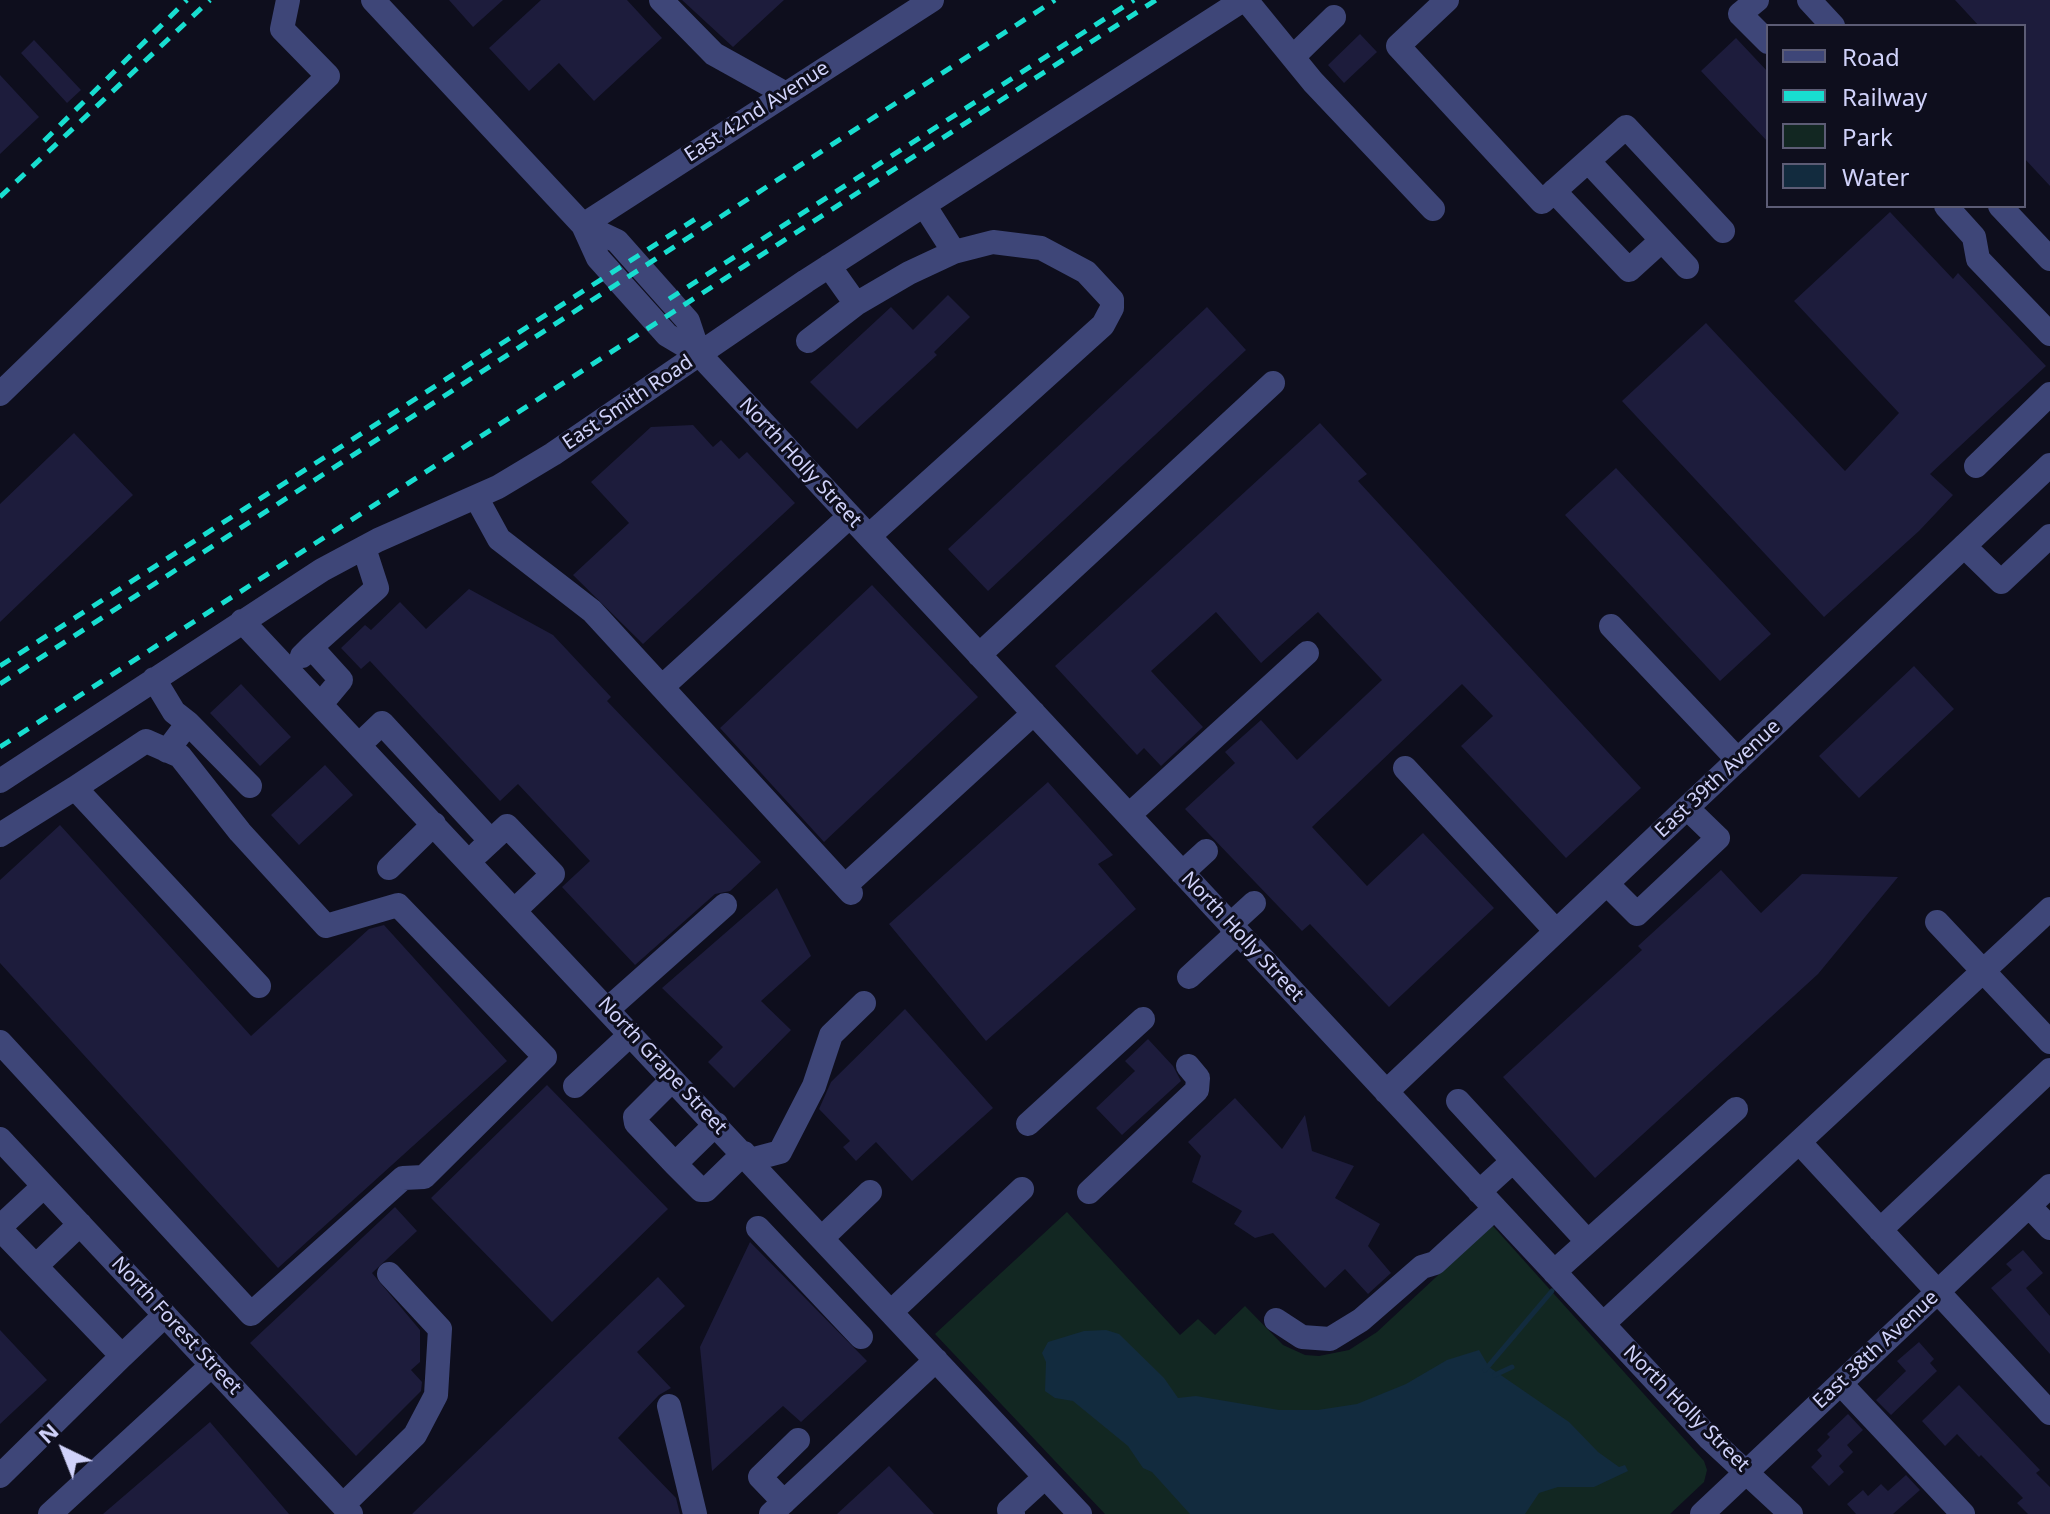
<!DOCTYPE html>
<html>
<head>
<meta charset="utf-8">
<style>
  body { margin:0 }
  #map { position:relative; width:2050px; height:1514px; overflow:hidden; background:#0e0e1d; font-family:"Noto Sans",sans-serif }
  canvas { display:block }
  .legend { position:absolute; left:1766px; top:24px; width:260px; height:184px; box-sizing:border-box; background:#0e0e1d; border:2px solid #5c5c75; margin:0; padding:10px 14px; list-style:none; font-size:24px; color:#d0d2fa }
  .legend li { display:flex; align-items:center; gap:16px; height:40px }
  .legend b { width:40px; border:2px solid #5c5c75 }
  .north { position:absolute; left:24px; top:1410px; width:80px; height:80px; -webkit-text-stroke:6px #0e0e1d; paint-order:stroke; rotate:317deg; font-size:22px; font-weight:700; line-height:32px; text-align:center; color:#d0d2fa }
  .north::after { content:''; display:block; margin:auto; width:28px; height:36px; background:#d0d2fa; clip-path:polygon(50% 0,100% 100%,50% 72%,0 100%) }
</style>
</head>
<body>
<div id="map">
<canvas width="2050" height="1514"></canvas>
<ul class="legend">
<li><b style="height:10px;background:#3e4678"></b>Road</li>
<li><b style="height:10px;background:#18ded0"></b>Railway</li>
<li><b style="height:22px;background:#122722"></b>Park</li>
<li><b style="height:22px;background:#122b3e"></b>Water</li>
</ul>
<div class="north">N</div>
</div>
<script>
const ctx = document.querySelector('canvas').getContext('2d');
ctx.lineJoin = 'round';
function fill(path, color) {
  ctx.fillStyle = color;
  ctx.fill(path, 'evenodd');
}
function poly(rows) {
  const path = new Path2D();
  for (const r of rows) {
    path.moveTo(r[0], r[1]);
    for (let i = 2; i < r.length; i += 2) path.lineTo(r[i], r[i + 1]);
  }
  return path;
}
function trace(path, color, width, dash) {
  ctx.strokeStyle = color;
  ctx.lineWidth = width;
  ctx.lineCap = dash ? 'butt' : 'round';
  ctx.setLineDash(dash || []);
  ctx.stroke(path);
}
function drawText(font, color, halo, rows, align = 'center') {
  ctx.font = font + ' "Noto Sans",sans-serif';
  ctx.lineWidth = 6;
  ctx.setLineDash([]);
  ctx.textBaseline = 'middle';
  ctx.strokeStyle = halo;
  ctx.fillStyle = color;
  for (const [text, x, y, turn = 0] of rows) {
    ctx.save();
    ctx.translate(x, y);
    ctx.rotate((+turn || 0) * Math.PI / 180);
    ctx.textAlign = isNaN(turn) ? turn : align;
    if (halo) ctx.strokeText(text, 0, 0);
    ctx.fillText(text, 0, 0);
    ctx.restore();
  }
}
fill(poly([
  [1067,1212,1180,1335,1198,1319,1215,1335,1245,1306,1283,1345,1305,1355,1319,1356,1349,1350,1377,1332,1492,1225,1704,1461,1707,1470,1704,1482,1670,1514,1105,1514,935,1334]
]), '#122722');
fill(poly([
  [1106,1330,1119,1334,1164,1378,1178,1398,1196,1396,1279,1410,1318,1410,1357,1404,1406,1384,1447,1360,1479,1350,1489,1367,1569,1422,1598,1452,1619,1467,1625,1465,1628,1471,1594,1487,1558,1487,1539,1493,1525,1514,1190,1514,1152,1472,1143,1468,1128,1446,1073,1401,1055,1398,1045,1391,1046,1362,1042,1353,1048,1342,1084,1331]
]), '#122b3e');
trace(poly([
  [1485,1370,1552,1291],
  [1495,1375,1512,1367]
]), '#122b3e', 5);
fill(poly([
  [449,0,503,0,473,27],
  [541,0,627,0,662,38,594,101,559,63,529,91,489,48],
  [682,0,784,0,733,47],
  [1955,0,2050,0,2050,186,2024,158,2024,26,1979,26],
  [1360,34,1377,52,1344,83,1328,65],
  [1736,38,1768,72,1768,142,1701,71],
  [34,40,81,90,67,103,21,53],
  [0,75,39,117,0,154],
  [1890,212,1953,279,1958,273,2046,366,1930,474,1953,495,1919,531,1824,617,1622,401,1706,323,1845,471,1899,413,1794,301],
  [948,295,970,317,934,352,937,355,857,429,810,382,891,307,913,330],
  [1207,307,1246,350,988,591,948,549],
  [1320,423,1367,474,1358,481,1641,788,1566,858,1461,746,1493,716,1462,684,1312,827,1367,886,1423,833,1494,908,1389,1007,1310,924,1302,931,1185,809,1235,763,1225,752,1261,720,1297,760,1382,680,1318,612,1261,663,1216,612,1151,671,1203,727,1161,766,1144,748,1137,755,1055,666],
  [693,425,713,447,721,440,739,459,747,452,795,503,643,644,573,575,629,523,591,482,651,427],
  [74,433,133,495,0,622,0,504],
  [1616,468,1771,634,1720,681,1565,515],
  [872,585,978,697,824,842,720,728],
  [469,589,553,635,611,697,607,701,761,862,730,891,715,894,635,965,562,887,590,861,518,784,500,801,370,661,361,669,341,648,365,625,371,630,400,602,426,629],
  [1914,666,1954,709,1859,798,1819,756],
  [241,684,291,737,260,766,210,713],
  [325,765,353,795,299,845,271,815],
  [1048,782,1113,855,1098,864,1136,909,986,1041,889,924],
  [60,825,251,1036,369,929,384,925,507,1061,278,1268,0,963,0,880],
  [1721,870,1761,913,1802,874,1898,877,1818,974,1595,1178,1503,1077,1642,950,1638,946],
  [777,888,811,956,761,1001,791,1030,734,1088,708,1062,723,1047,662,988],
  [905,1009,993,1108,912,1181,876,1142,856,1161,843,1147,850,1141,819,1109,831,1082],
  [1148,1039,1173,1066,1181,1081,1122,1135,1096,1108,1135,1071,1125,1061],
  [547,1085,668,1209,552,1322,431,1198],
  [1235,1098,1282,1149,1305,1115,1312,1151,1354,1166,1335,1198,1380,1224,1368,1246,1391,1273,1368,1294,1345,1269,1325,1288,1273,1233,1255,1238,1234,1224,1242,1211,1192,1182,1201,1156,1188,1142],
  [395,1207,417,1231,372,1273,420,1330,420,1362,411,1370,422,1382,421,1391,356,1456,250,1343],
  [750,1242,867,1361,801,1422,783,1406,712,1471,700,1347],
  [2023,1250,2043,1273,2026,1288,2050,1316,2050,1354,1991,1288,2012,1270,2006,1264],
  [658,1277,685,1306,637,1352,671,1388,659,1395,618,1438,676,1498,680,1514,412,1514],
  [0,1330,47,1380,0,1424],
  [1919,1342,1934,1359,1930,1363,1937,1371,1891,1415,1876,1400,1906,1371,1897,1361],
  [1959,1385,2040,1470,2036,1473,2050,1487,2050,1514,2028,1514,2017,1503,2023,1498,1981,1455,1979,1457,1957,1434,1945,1446,1922,1421],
  [1848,1414,1863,1430,1847,1445,1853,1452,1839,1466,1844,1472,1829,1486,1811,1467,1822,1456,1817,1450,1830,1437,1827,1434],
  [210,1422,289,1514,103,1514],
  [889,1466,934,1514,837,1514],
  [1906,1475,1920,1490,1893,1514,1856,1514,1847,1504,1863,1490,1868,1496,1881,1484,1888,1491]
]), '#1d1c3c');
trace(poly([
  [373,0,583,225,598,258,667,335,699,354,1710,1439,1791,1514],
  [661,0,714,54,786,94],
  [1246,0,1313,82,1433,209],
  [1447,0,1398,46,1542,202,1626,127,1723,231],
  [1757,0,1740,14,1768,42],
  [1809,0,1833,26],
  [1293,57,1334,17],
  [1588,161,1687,267],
  [1554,191,1629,270,1662,240],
  [924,205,954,252],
  [1946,206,1974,237,1978,259,2050,334],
  [2000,206,2050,259],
  [583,225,932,0],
  [583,225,617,241,688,321,699,354],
  [829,266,856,304],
  [808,341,856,304,909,273,954,252,993,242,1041,248,1086,272,1112,300,1112,308,1103,325,869,536],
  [0,394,328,76,282,29,288,0],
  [1976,466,2050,394],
  [476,497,499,539,592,611,851,893],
  [1964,546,2001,582,2050,536],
  [242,621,1080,1514],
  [1611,626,1738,760],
  [311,647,377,588,364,548],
  [979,655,1273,383],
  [302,656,311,647,341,680,321,704],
  [154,679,174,712,188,723,167,751],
  [662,687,850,516],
  [188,723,250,786],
  [359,745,382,723,491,841],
  [1405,768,1556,931],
  [0,781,322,570,378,540,498,487,553,454,806,281,1243,0],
  [1129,815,1307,653],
  [0,835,75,788],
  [479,852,507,826,553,874,515,910],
  [389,868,434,824],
  [1182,873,1206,851],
  [1607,884,1637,914,1718,838,1687,808],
  [845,886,1034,713],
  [1937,922,2050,1042],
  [1230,925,1254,903],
  [1189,977,1238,932],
  [608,1009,725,905],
  [0,1042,251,1314,403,1178,424,1177,545,1057,398,905,326,926,240,832,180,756,146,741,75,788,259,986],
  [669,1083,635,1117,636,1123,675,1164,716,1124],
  [575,1086,631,1034],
  [1386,1092,2050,465],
  [1458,1101,1587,1241],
  [1028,1124,1143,1019],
  [0,1139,351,1514],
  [1799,1142,2050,1413],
  [750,1160,780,1152,814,1086,831,1035,864,1003],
  [675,1164,701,1190,706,1190,744,1153],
  [1089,1192,1197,1090,1198,1078,1188,1066],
  [1479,1192,1513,1161],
  [2029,1206,2050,1228],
  [0,1227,44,1186],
  [758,1228,861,1337],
  [0,1229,122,1356,0,1476],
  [1880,1230,2050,1070],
  [822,1238,870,1192],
  [36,1266,80,1224],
  [1554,1272,1736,1109],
  [891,1312,1022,1189],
  [1276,1320,1302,1337,1330,1339,1361,1320,1422,1267,1435,1263,1495,1208],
  [1603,1324,2050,909],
  [122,1356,165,1315],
  [1841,1384,1963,1514],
  [669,1406,695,1514],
  [784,1502,760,1477,798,1440],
  [343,1505,415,1435,436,1395,440,1329,389,1274],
  [50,1514,212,1365],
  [771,1514,936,1360],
  [1013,1514,1009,1510,1045,1477],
  [1702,1514,2050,1186]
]), '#3e4678', 24);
trace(poly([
  [44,141,187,0],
  [0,197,210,0],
  [669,299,1134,0],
  [0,666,703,214],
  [0,684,1055,0],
  [0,747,1156,0]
]), '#18ded0', 5, [12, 10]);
drawText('20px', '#d0d2fa', '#0e0e1d', [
  ["East 42nd Avenue",757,112,-33],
  ["East Smith Road",628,403,-34],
  ["North Holly Street",800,463,47],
  ["East 39th Avenue",1718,779,-43],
  ["North Holly Street",1242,937,47],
  ["North Grape Street",662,1066,47],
  ["North Forest Street",176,1326,47],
  ["East 38th Avenue",1876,1350,-43],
  ["North Holly Street",1686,1409,45]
]);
</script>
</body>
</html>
